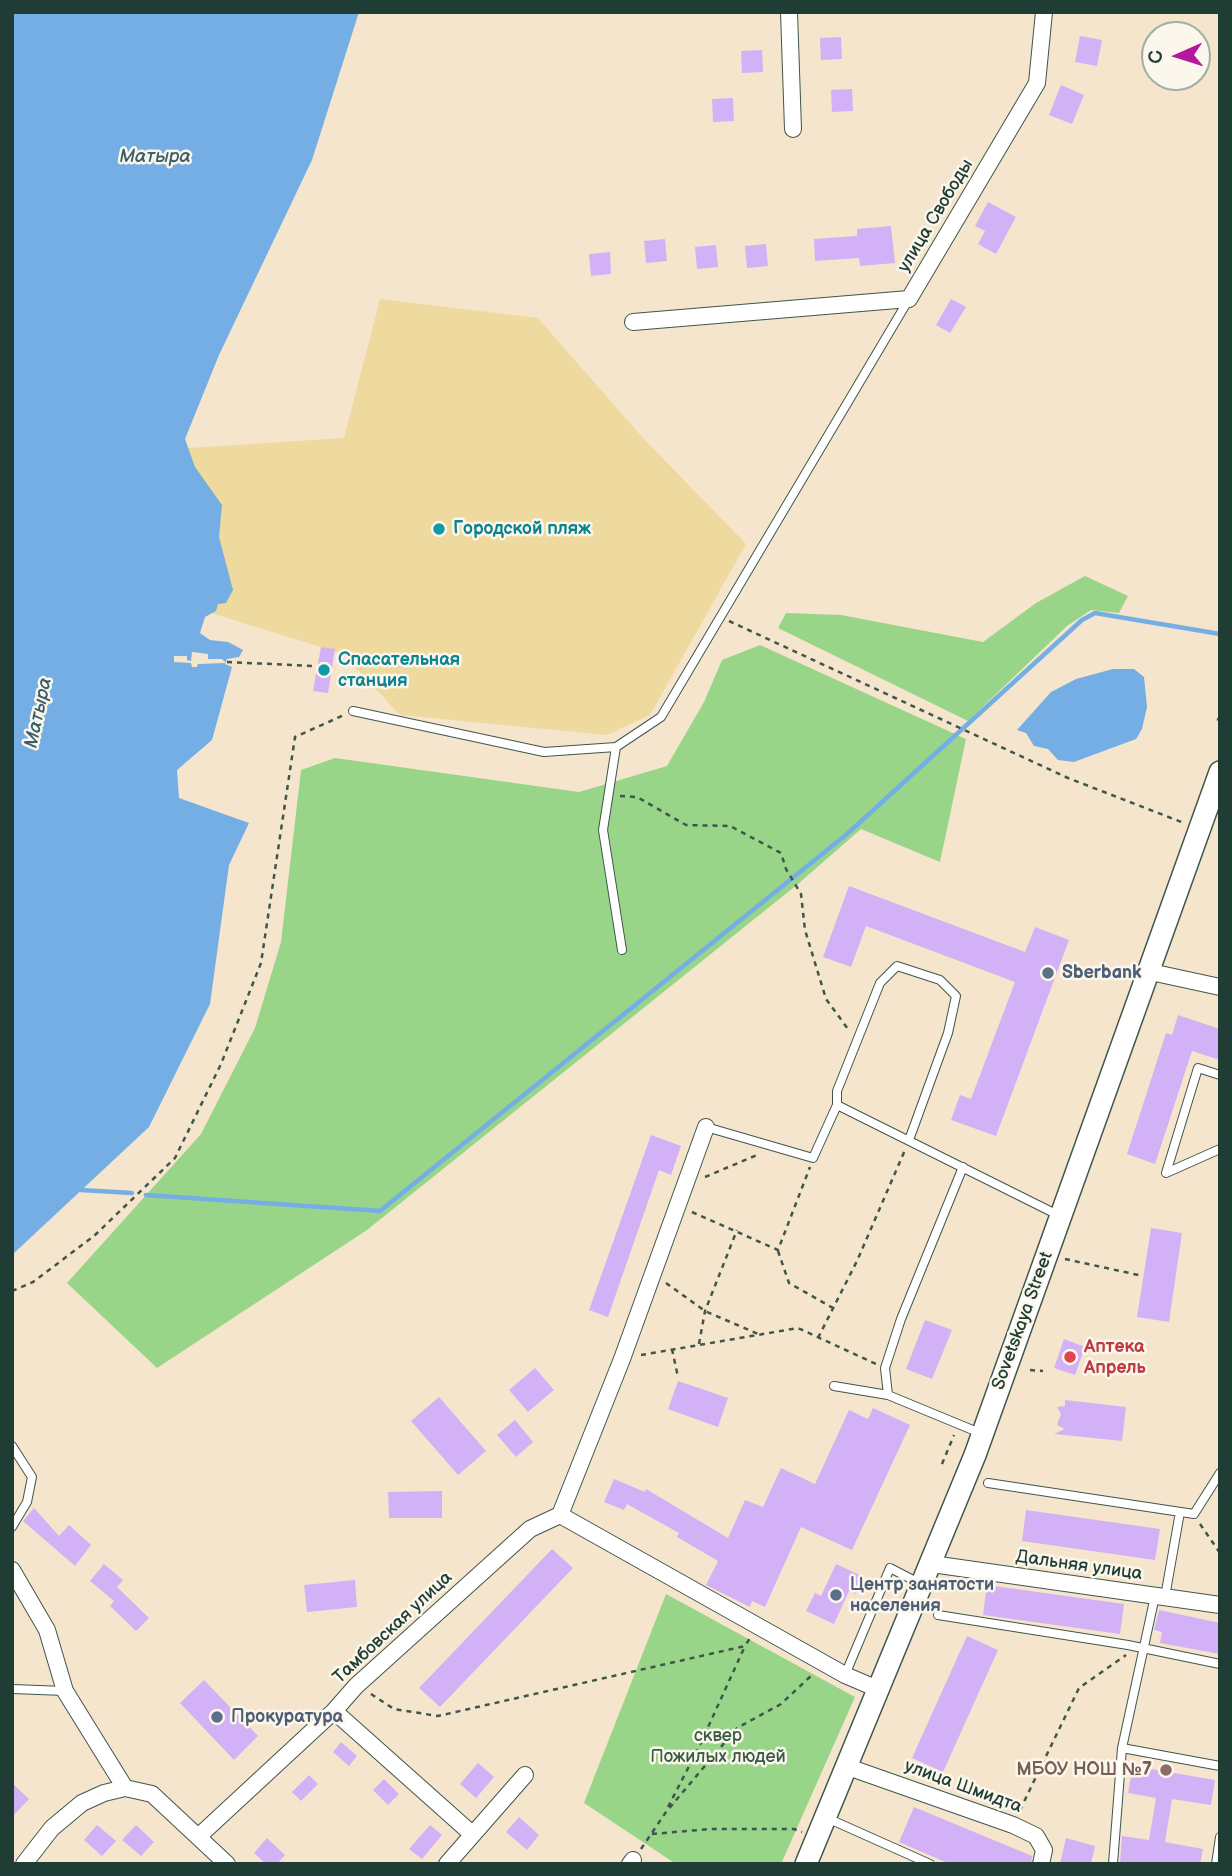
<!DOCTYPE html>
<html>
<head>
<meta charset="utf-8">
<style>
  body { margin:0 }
  #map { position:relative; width:1232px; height:1876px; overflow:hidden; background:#f6e5cd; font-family:"Balsamiq Sans",sans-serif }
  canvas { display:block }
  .frame { position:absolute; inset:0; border:14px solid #1f3d34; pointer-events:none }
  .north { position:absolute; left:1141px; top:21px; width:70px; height:70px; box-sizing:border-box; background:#fbf7ec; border:2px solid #a3ada2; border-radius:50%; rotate:267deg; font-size:19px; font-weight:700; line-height:28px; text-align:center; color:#1f3d34 }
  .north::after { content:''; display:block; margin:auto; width:24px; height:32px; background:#b5179e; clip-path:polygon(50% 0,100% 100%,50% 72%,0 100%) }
</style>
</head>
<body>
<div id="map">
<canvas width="1232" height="1876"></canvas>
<div class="frame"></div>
<div class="north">С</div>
</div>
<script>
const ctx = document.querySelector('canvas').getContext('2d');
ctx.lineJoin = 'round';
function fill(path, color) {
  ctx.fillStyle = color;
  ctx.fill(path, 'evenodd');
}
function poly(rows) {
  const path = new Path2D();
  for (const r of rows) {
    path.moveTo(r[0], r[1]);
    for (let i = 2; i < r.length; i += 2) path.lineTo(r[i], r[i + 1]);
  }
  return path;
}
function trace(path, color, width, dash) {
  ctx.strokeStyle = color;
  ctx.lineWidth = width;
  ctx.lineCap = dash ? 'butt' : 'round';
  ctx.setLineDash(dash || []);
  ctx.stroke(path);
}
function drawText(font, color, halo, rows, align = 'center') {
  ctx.font = font + ' "Balsamiq Sans",sans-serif';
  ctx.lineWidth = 5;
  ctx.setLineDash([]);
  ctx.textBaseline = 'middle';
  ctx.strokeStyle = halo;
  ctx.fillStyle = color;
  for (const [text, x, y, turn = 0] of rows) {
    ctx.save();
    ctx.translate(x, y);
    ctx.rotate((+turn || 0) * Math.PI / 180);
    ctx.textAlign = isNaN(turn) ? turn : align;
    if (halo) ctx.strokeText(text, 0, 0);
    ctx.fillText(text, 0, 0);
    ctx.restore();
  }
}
fill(poly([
  [1085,576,1128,596,1119,613,1091,610,1067,626,968,721,778,628,786,613,841,615,983,642,1036,603],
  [760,645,966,739,940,862,861,829,798,884,367,1230,157,1368,67,1283,201,1134,255,1028,281,942,301,770,335,758,579,792,667,766,704,702,722,660],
  [666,1594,855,1697,781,1864,676,1864,584,1803]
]), '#99d589');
fill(poly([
  [380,299,538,318,644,439,746,544,650,715,607,735,400,715,343,654,163,598,159,450,344,438]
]), '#eeda9e');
fill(poly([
  [12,12,359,12,312,160,219,355,185,439,195,467,222,505,219,537,233,590,226,603,218,604,216,611,205,617,200,633,210,640,228,642,243,650,239,657,227,659,225,664,232,667,212,740,177,770,179,798,249,823,229,865,210,1004,149,1127,12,1255],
  [1113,669,1134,669,1144,677,1147,707,1142,729,1136,739,1074,762,1058,760,1048,749,1034,746,1026,733,1017,730,1051,692,1076,679]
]), '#74aee4');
fill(poly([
  [192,652,208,654,208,659,222,659,226,663,198,664,197,667,192,667,191,663,174,662,174,656,187,656,187,660,191,661]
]), '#f6e5cd');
trace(poly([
  [81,1190,132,1193],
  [146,1195,380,1211,847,834,1082,620,1095,613,1220,634]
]), '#74aee4', 4.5);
fill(poly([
  [1080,36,1102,40,1097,66,1075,62],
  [841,37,842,59,821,60,820,38],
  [762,50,763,72,742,73,741,51],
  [1061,85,1084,95,1072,124,1049,115],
  [852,89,853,111,832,112,831,90],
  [733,98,734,121,713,122,712,99],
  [988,202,1016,217,996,254,978,244,985,231,975,226],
  [891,226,895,263,860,266,859,258,815,261,814,239,857,236,857,229],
  [665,239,667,261,646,263,644,241],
  [766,244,768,266,747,268,745,246],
  [716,245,718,267,697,269,695,247],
  [610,252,611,274,591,276,589,254],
  [951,299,966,307,950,333,936,325],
  [321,647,335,649,328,693,313,691],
  [849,886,1025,952,1035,927,1069,940,996,1136,951,1120,960,1095,971,1099,1015,982,866,926,851,967,823,957],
  [1178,1015,1220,1029,1220,1060,1192,1051,1155,1164,1127,1154,1166,1033,1172,1035],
  [651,1135,681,1146,671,1175,659,1170,608,1317,589,1310],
  [1151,1228,1182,1233,1169,1322,1137,1317],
  [925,1320,952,1330,932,1379,906,1369],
  [1064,1339,1085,1347,1075,1375,1054,1368],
  [535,1368,554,1390,528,1412,509,1390],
  [678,1381,728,1398,718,1427,668,1409],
  [439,1397,486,1451,458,1475,411,1421],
  [1065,1400,1126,1407,1122,1441,1054,1434,1065,1429,1057,1425,1061,1414,1057,1407,1065,1406],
  [873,1408,910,1425,852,1550,801,1527,765,1607,752,1601,750,1607,706,1585,718,1561,677,1537,679,1533,627,1504,624,1510,604,1502,614,1479,645,1492,646,1489,728,1538,745,1500,763,1507,781,1468,815,1484,849,1410,868,1419],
  [515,1420,533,1442,516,1457,497,1435],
  [442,1491,442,1518,389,1518,388,1492],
  [34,1508,59,1536,69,1525,91,1545,75,1566,23,1521],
  [1026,1510,1160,1529,1155,1560,1022,1541],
  [552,1549,573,1568,440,1707,419,1688],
  [104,1564,123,1580,117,1587,149,1618,136,1631,110,1606,114,1601,90,1581],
  [836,1564,864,1577,856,1594,849,1591,834,1624,806,1611,815,1593,821,1596],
  [355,1580,357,1607,307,1612,304,1585],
  [987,1585,1124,1604,1120,1634,983,1615],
  [1159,1610,1220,1623,1220,1654,1160,1643,1162,1632,1154,1630],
  [967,1636,998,1650,943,1772,912,1758],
  [204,1680,258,1736,234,1760,180,1703],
  [341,1742,357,1756,349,1766,333,1752],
  [478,1763,494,1777,476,1798,460,1784],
  [1133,1766,1215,1780,1211,1805,1172,1799,1165,1842,1203,1849,1200,1864,1120,1863,1122,1836,1149,1840,1156,1798,1128,1793],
  [309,1775,318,1784,301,1801,292,1792],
  [384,1779,399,1794,388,1805,373,1790],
  [12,1783,29,1799,12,1817],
  [914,1807,1032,1856,1031,1864,950,1864,899,1842],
  [519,1817,539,1835,527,1850,506,1832],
  [97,1825,116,1841,102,1856,84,1840],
  [136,1825,154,1842,141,1856,122,1840],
  [430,1825,442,1835,422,1859,409,1849],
  [267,1838,285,1855,277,1864,266,1864,254,1853],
  [1066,1838,1095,1846,1091,1864,1060,1864]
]), '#d3b1f6');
const service = poly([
  [353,711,544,752,616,747,661,717,909,299],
  [616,747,603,830,622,950],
  [1220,1075,1198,1068,1166,1173,1220,1149],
  [837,1105,837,1091,880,983,897,966,940,980,956,996,948,1033,909,1140],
  [706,1127,813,1158,837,1105,1060,1216],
  [834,1386,888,1395,980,1433],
  [888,1395,885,1368,901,1319,963,1167],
  [12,1446,32,1477,27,1502,12,1527],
  [988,1483,1194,1514,1220,1473],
  [1155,1596,1122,1748,1220,1766],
  [1165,1597,1180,1512],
  [938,1615,1128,1645,1220,1664],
  [845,1675,890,1568,921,1584],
  [12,1689,65,1691],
  [827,1818,930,1864],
  [1113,1864,1122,1748],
  [1216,1864,1220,1837]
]);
const minor = poly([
  [789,12,793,129],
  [633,322,909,299,1037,83,1044,12],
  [1146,971,1220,987],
  [560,1515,845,1675,880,1690],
  [932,1564,1220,1605],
  [12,1570,47,1630,65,1691,125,1788],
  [334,1711,472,1834],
  [848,1767,1013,1825,1036,1836,1044,1850,1041,1864],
  [199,1836,334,1711,356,1686,530,1529,560,1515,622,1359,706,1127],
  [24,1864,52,1828,82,1803,104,1793,125,1788,152,1794,227,1864],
  [447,1864,525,1775],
  [630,1864,633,1860]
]);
const secondary = poly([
  [806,1864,975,1455,1220,772]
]);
trace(service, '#3f564b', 10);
trace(minor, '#3f564b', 18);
trace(secondary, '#3f564b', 24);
trace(poly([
  [729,621,1068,778,1184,823],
  [227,662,314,666],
  [1217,719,1220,720],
  [620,796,637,797,686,825,730,826,781,853,786,869,801,894,805,930,826,999,848,1029],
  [705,1177,757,1155],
  [692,1212,778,1250,810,1167],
  [778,1251,789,1283,833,1308],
  [1065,1259,1143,1276],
  [666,1283,705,1311,758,1334],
  [12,1291,33,1282,94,1236,175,1158,221,1064,261,963,295,737,344,715],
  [818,1338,857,1261,905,1150],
  [699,1344,705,1311,737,1230],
  [672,1349,678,1377],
  [641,1355,798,1328,876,1364],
  [1030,1370,1043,1371],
  [942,1464,954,1435],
  [1200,1524,1220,1553],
  [371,1694,394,1709,438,1716,745,1646,750,1638],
  [668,1807,699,1747,745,1646],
  [1020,1810,1079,1688,1126,1655],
  [652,1834,710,1829,794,1829,802,1832],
  [641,1849,666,1812,737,1728,781,1704,813,1674]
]), '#3f564b', 2.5, [5, 5]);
trace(service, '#fff', 8);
trace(minor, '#fff', 16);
trace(secondary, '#fff', 21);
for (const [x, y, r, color] of [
  [439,529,7,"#0f9aa8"],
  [324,670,7,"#0f9aa8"],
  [1048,973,7,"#5c6f8a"],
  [1070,1357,7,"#e0444e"],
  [836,1595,7,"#5c6f8a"],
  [217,1717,7,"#5c6f8a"],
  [1166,1770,7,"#8d6e63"]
]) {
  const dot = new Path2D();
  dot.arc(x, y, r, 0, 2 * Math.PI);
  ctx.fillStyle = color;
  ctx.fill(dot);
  trace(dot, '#fbf7ec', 2.5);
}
drawText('18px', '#1f3d34', '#fbf7ec', [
  ["улица Свободы",936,216,-59],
  ["Sovetskaya Street",1023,1321,-70],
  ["Дальняя улица",1079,1566,8],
  ["Тамбовская улица",393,1628,-43],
  ["улица Шмидта",963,1787,20]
]);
drawText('bold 18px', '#0d838f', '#fbf7ec', [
  ["Городской пляж",453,529],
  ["Спасательная",338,660],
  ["станция",338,681]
], 'left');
drawText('bold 18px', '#4e5e75', '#fbf7ec', [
  ["Sberbank",1062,973],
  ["Центр занятости",850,1585],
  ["населения",850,1606],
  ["Прокуратура",231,1717]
], 'left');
drawText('bold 18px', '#be3a42', '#fbf7ec', [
  ["Аптека",1084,1347],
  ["Апрель",1084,1368]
], 'left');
drawText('18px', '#375b45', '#fbf7ec', [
  ["сквер",718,1736],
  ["Пожилых людей",718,1757]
]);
drawText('bold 18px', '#785e54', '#fbf7ec', [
  ["МБОУ НОШ №7",1152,1770]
], 'right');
drawText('italic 19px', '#395f69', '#fbf7ec', [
  ["Матыра",155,157],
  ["Матыра",39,713,-78]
]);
</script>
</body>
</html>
